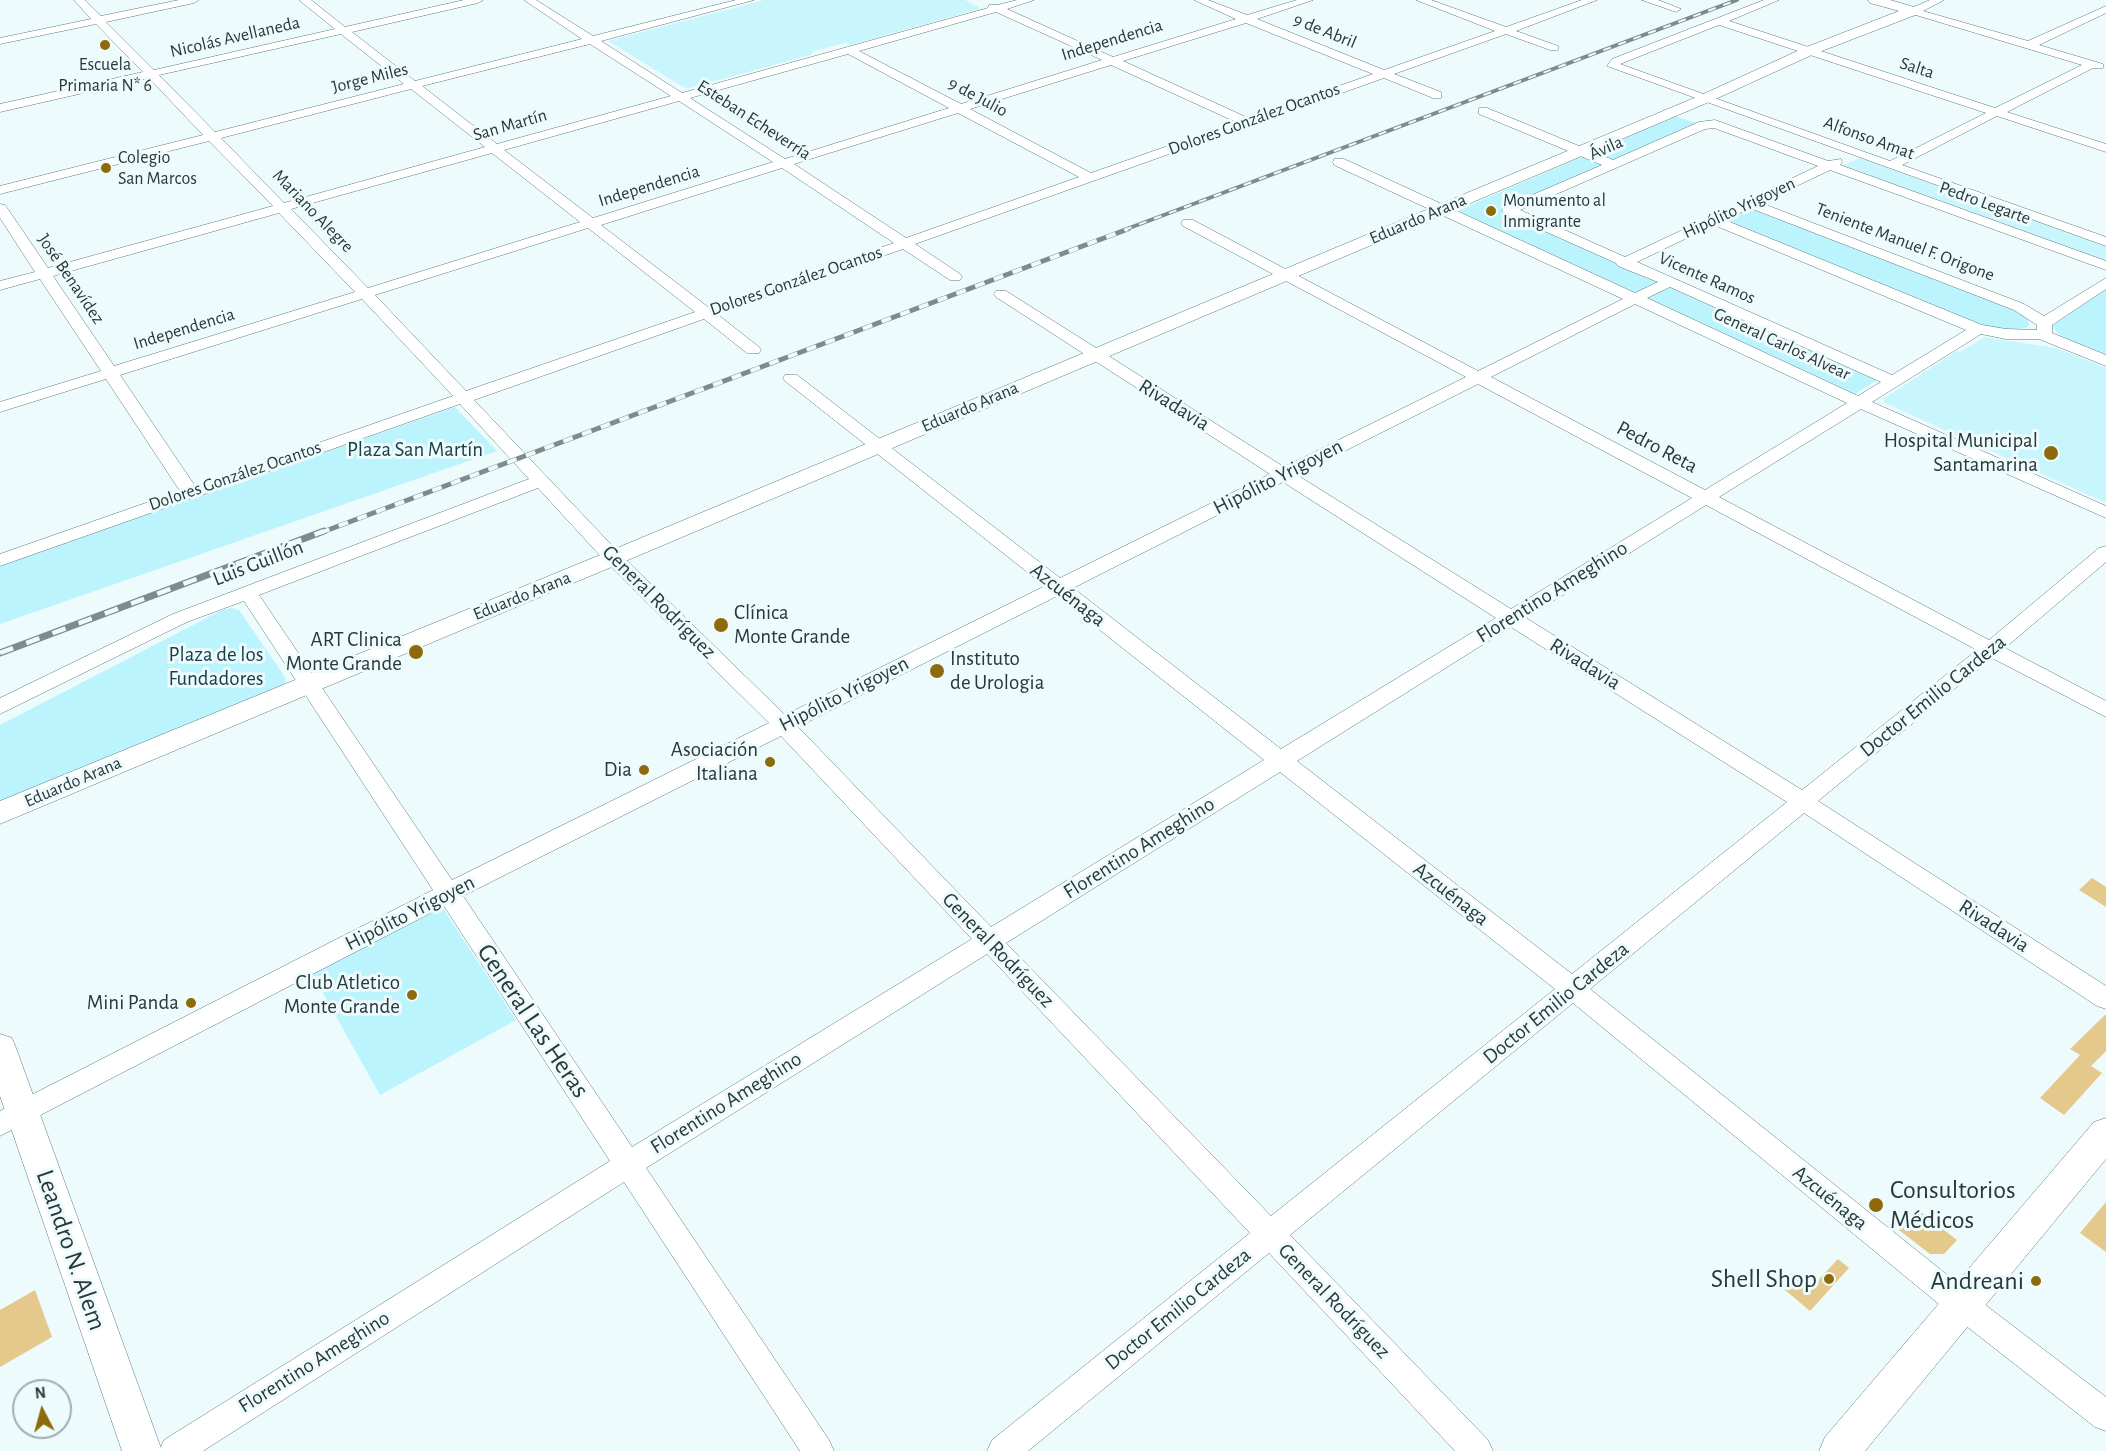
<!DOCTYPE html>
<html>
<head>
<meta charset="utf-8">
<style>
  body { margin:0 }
  #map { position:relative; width:2106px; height:1451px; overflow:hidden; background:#eefbfd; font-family:"Alegreya Sans",sans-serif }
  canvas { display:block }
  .north { position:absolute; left:12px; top:1379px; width:60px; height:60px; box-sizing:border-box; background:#eefbfd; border:2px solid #a0adaf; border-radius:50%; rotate:354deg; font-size:16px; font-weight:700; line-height:24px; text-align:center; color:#2a383a }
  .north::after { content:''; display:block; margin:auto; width:21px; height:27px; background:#8d6b0d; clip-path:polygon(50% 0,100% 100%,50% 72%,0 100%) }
</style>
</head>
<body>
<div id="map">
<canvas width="2106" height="1451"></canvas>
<div class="north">N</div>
</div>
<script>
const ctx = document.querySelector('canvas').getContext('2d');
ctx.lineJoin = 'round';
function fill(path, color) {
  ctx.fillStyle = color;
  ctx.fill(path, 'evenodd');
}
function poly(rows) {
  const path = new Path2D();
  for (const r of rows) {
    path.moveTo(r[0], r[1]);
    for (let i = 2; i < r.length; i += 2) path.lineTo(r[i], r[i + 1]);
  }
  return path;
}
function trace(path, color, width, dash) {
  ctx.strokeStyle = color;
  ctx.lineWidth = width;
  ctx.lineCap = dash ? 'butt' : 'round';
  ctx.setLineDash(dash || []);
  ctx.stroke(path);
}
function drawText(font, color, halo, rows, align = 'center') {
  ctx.font = font + ' "Alegreya Sans",sans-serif';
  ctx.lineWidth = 6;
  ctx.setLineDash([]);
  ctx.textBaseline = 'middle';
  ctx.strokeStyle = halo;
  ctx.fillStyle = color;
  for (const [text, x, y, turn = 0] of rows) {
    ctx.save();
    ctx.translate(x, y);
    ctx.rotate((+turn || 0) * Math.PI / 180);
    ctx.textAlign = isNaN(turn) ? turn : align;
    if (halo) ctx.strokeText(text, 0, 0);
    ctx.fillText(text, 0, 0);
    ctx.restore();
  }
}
fill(poly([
  [764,0,965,0,979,7,979,9,850,45,846,43,814,51,810,55,690,88,685,88,608,41],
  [1860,158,2106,246,2106,264,1842,166],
  [1985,337,2056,348,2106,368,2106,503,1885,403,1883,399,1957,351,1960,352]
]), '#c9f5fc');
fill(poly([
  [1675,116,1699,124,1503,212,1880,378,1855,394,1457,211],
  [1746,208,1753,208,2020,312,2028,318,2029,325,2026,328,2007,330,1979,324,1723,219],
  [2106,289,2106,355,2062,338,2052,326],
  [455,407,497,451,0,624,0,565],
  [232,608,239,610,285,677,286,685,0,805,0,725,222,610],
  [440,904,516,1020,380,1095,310,970]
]), '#bbf4fd');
fill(poly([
  [2092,878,2106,887,2106,907,2079,890],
  [2106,1014,2106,1051,2091,1066,2102,1073,2064,1115,2040,1098,2080,1055,2070,1049],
  [2106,1202,2106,1252,2080,1233],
  [1918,1210,1957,1240,1944,1254,1930,1254,1899,1230],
  [1838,1259,1849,1268,1810,1311,1779,1285,1790,1273,1810,1289],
  [35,1290,52,1337,0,1367,0,1310]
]), '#e4c88c');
const minor = poly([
  [74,0,85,0,101,16,179,0,199,0,194,3,106,22,154,70,335,29,299,0,311,0,345,27,464,0,483,0,478,3,352,32,415,81,582,39,524,0,536,0,593,36,736,0,754,0,601,41,682,93,988,8,989,5,998,5,1017,0,1034,0,1007,9,1113,57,1236,19,1194,0,1208,0,1247,15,1297,0,1313,0,1257,19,1384,70,1495,31,1416,0,1431,0,1506,27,1582,0,1597,0,1516,31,1558,46,1558,50,1550,50,1506,34,1394,74,1441,92,1441,98,1433,98,1384,78,915,244,960,274,962,277,960,280,950,280,903,249,717,314,759,347,761,350,759,353,747,353,704,319,474,400,620,554,785,715,1045,586,785,381,783,378,785,375,797,375,1060,578,1270,474,996,297,994,294,996,291,1006,291,1284,467,1466,377,1183,226,1181,223,1183,220,1193,220,1478,371,1623,299,1334,165,1333,162,1334,159,1344,159,1635,293,1658,282,1618,266,1616,263,1504,213,1502,210,1504,207,1602,165,1479,114,1479,108,1487,108,1613,160,1699,122,1715,120,1828,161,1841,159,1842,162,1840,165,2106,261,2106,270,1830,170,1761,203,2024,304,2044,316,2106,278,2106,289,2052,325,2052,333,2106,355,2106,366,2039,339,2006,339,1981,334,1872,402,2106,506,2106,518,1861,409,1719,497,1989,640,2099,548,2106,546,2106,562,2005,648,2106,701,2106,717,1992,658,1818,801,2106,986,2106,1009,2097,1006,1804,813,1590,989,1971,1294,2106,1397,2106,1431,2095,1427,1951,1314,1573,1003,1290,1235,1488,1440,1493,1451,1455,1451,1269,1253,1028,1451,987,1451,992,1440,1250,1233,987,954,646,1168,829,1440,834,1451,800,1451,624,1182,203,1451,159,1451,164,1440,610,1161,444,906,0,1136,0,1111,433,890,244,601,187,622,0,714,0,698,173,614,529,479,460,404,0,566,0,554,180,491,106,379,0,412,0,402,101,371,40,279,0,290,0,281,35,272,0,218,0,204,5,205,48,268,273,206,209,141,0,194,0,186,203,135,149,78,0,112,0,104,143,72,96,24,0,44,0,38,91,19,74,0],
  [996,12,1102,60,961,104,859,51,996,12],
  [1246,23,1373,74,1248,118,1123,61,1246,23],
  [341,34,404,84,215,132,159,75,341,34],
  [590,44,671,96,497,144,422,86,590,44],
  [848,54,949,108,785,159,690,98,848,54],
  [1111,65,1236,122,1091,173,970,109,1111,65],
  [411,89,485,147,284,203,221,138,411,89],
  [679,101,773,162,593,218,504,150,679,101],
  [958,113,1079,177,906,238,794,164,958,113],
  [1714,128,1818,166,1625,257,1520,210,1705,129,1714,128],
  [492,153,580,222,368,288,291,209,492,153],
  [782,168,894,243,708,307,601,225,782,168],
  [1750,208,2014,310,2037,325,2037,330,2006,329,1982,325,1725,220,1750,208],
  [279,213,355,292,114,366,53,276,279,213],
  [1714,225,1966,330,1892,375,1637,262,1714,225],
  [588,228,695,312,466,391,375,295,588,228],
  [1670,287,1881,382,1858,396,1647,298,1670,287],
  [362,299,453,396,195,486,120,375,362,299],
  [1635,304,1847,403,1705,490,1491,377,1635,304],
  [1478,384,1692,498,1511,609,1297,475,1478,384],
  [1283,482,1496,618,1281,749,1073,588,1283,482],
  [538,488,606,562,769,723,452,880,259,595,538,488],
  [1706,505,1977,650,1802,790,1526,618,1706,505],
  [1057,596,1264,760,991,927,798,727,1057,596],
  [1511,627,1787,802,1572,974,1297,761,1511,627],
  [781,736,972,939,632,1147,463,896,781,736],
  [1280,772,1555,989,1271,1216,1006,943,1280,772],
  [1642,0,1658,0,1681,9,1676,12,1642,0],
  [1764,0,1779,0,1729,21,1995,108,2082,65,1909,13,1909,9,1930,0,1944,0,1923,11,2028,41,2106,6,2106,13,2039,45,2103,64,2103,68,2093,68,2007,112,2106,144,2106,152,1997,116,1902,165,2106,237,2106,246,1607,66,1612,59,1764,0],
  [1719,25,1986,113,1890,161,1620,64,1719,25]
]);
const major = poly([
  [1868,0,1890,0,1918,8,1920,11,1918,14,1814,54,1709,102,621,563,0,824,0,801,605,553,1699,96,1804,48,1899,11,1870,3,1868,0],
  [0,1034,12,1038,16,1048,162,1451,122,1451,0,1096,0,1034],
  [2106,1118,2106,1159,1865,1451,1819,1451,1825,1437,2094,1122,2106,1118]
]);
trace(minor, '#5b7a7f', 1);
trace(major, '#5b7a7f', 1);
fill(minor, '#fff');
fill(major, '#fff');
const railFar2 = poly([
  [1124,230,1737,0]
]);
const railFar1 = poly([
  [320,533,1128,229]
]);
const rail = poly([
  [0,653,324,531]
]);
trace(railFar2, '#7d8b8d', 4);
trace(railFar1, '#7d8b8d', 5);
trace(rail, '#7d8b8d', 7);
trace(railFar2, '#eefbfd', 2, [8]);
trace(railFar1, '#eefbfd', 4, [10]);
trace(rail, '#eefbfd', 4.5, [14]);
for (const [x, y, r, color] of [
  [105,45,6,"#8d6b0d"],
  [106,168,6,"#8d6b0d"],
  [1491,211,6,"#8d6b0d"],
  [2051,453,8,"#8d6b0d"],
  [721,625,8,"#8d6b0d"],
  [416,652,8,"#8d6b0d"],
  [937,671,8,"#8d6b0d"],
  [770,762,6,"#8d6b0d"],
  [644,770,6,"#8d6b0d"],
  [412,995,6,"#8d6b0d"],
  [191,1003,6,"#8d6b0d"],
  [1876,1205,8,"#8d6b0d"],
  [1829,1279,6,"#8d6b0d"],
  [2036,1281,6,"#8d6b0d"]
]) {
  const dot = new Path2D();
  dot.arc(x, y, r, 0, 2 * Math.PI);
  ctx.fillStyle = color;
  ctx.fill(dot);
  trace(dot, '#eefbfd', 2);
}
drawText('18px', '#2a383a', '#eefbfd', [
  ["9 de Abril",1325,31,22],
  ["Nicolás Avellaneda",235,37,-13],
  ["Independencia",1112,40,-17],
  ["Salta",1917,68,18],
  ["Jorge Miles",370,78,-14],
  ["9 de Julio",978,97,28],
  ["Dolores González Ocantos",1254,119,-20],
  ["Esteban Echeverría",754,120,33],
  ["San Martín",510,125,-16],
  ["Alfonso Amat",1869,138,20],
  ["Ávila",1606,148,-24],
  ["Independencia",649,186,-17],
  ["Pedro Legarte",1985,203,20],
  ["Hipólito Yrigoyen",1739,208,-25],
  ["Mariano Alegre",313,211,46],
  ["Eduardo Arana",1418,219,-23],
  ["Teniente Manuel F. Origone",1905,242,21],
  ["Vicente Ramos",1707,278,24],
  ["José Benavídez",71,279,56],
  ["Dolores González Ocantos",796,281,-19],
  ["Independencia",184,329,-17],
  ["General Carlos Alvear",1782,344,25],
  ["Eduardo Arana",970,407,-23],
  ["Dolores González Ocantos",235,476,-19],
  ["Eduardo Arana",522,596,-22],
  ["Eduardo Arana",73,782,-23]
]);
drawText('18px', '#2a383a', '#eefbfd', [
  ["Escuela",105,65,"center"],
  ["Primaria N* 6",105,86,"center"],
  ["Colegio",118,158],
  ["San Marcos",118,179],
  ["Monumento al",1503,201],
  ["Inmigrante",1503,222]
], 'left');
drawText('21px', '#2a383a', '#eefbfd', [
  ["Rivadavia",1174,405,32],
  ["Pedro Reta",1657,447,28],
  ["Hipólito Yrigoyen",1278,477,-27],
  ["Luis Guillón",258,563,-21],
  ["Florentino Ameghino",1552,592,-32],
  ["Azcuénaga",1068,595,38],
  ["General Rodríguez",659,602,45],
  ["Rivadavia",1585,664,32],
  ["Hipólito Yrigoyen",844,694,-27],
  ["Doctor Emilio Cardeza",1933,696,-39],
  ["Florentino Ameghino",1139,848,-32],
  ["Azcuénaga",1451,894,38],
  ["Hipólito Yrigoyen",410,913,-27],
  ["Rivadavia",1994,926,33],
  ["General Rodríguez",998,950,46],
  ["Doctor Emilio Cardeza",1556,1003,-39],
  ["Florentino Ameghino",726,1103,-32],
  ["Azcuénaga",1830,1198,39],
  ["General Rodríguez",1334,1301,46],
  ["Doctor Emilio Cardeza",1178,1309,-39],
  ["Florentino Ameghino",314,1362,-32]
]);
drawText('21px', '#2a383a', '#eefbfd', [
  ["Hospital Municipal",2038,441],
  ["Santamarina",2038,465],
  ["Clínica",734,613,"left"],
  ["Monte Grande",734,637,"left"],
  ["ART Clinica",402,640],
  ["Monte Grande",402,664],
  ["Instituto",950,659,"left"],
  ["de Urologia",950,683,"left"],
  ["Asociación",758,750],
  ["Italiana",758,774],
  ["Dia",632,770],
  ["Club Atletico",400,983],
  ["Monte Grande",400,1007],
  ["Mini Panda",179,1003]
], 'right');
drawText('21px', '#163e44', '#eefbfd', [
  ["Plaza San Martín",415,450],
  ["Plaza de los",216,655],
  ["Fundadores",216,679]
]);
drawText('26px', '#2a383a', '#eefbfd', [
  ["General Las Heras",533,1021,56],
  ["Leandro N. Alem",71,1250,71]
]);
drawText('26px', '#2a383a', '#eefbfd', [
  ["Consultorios",1890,1190,"left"],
  ["Médicos",1890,1220,"left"],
  ["Shell Shop",1817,1279],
  ["Andreani",2024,1281]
], 'right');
</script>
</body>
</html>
